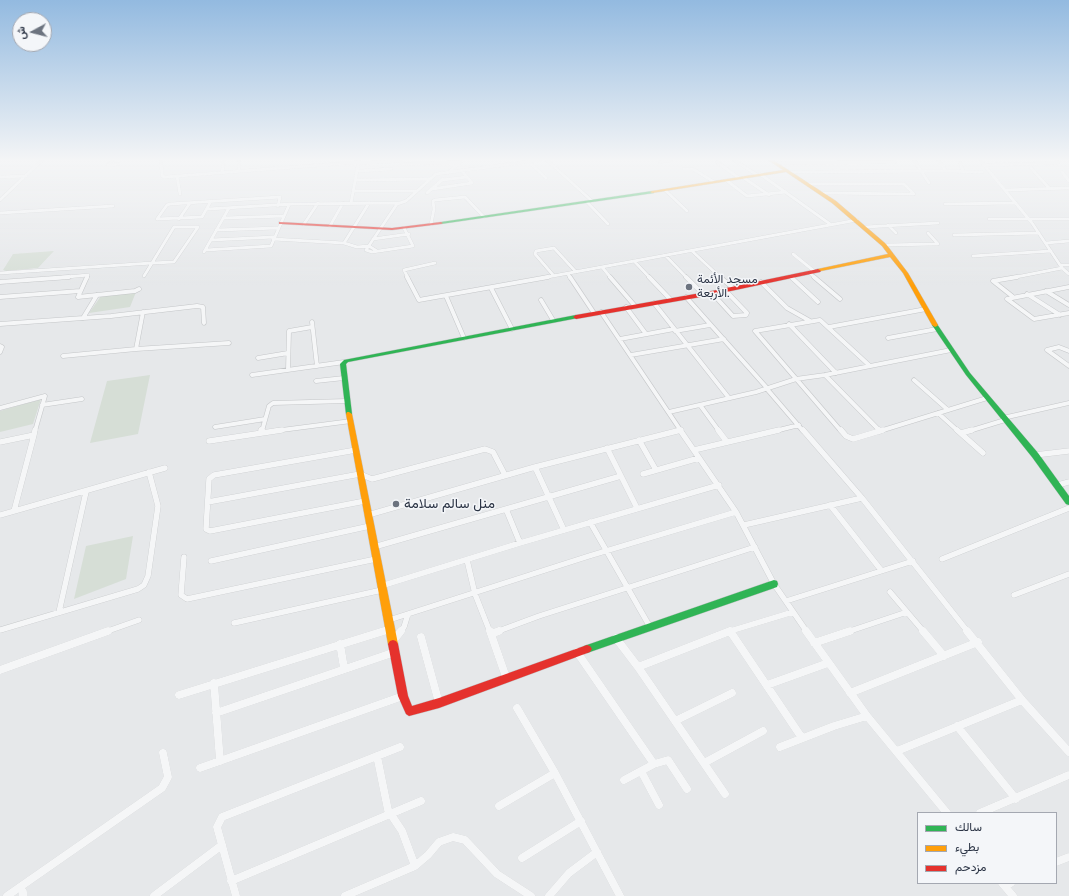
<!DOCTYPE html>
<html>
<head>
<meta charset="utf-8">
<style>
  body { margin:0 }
  #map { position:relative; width:1069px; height:896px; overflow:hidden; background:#e6e8ea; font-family:"PT Sans",Vazirmatn,sans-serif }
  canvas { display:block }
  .legend { position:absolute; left:917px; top:812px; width:140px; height:72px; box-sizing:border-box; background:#f4f6f9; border:1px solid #a4a8b1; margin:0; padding:5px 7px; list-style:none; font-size:12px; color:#2b3445 }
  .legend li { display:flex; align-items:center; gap:8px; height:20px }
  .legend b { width:20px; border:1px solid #a4a8b1 }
  .north { position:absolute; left:12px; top:12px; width:40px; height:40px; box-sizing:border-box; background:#f4f6f9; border:1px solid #a4a8b1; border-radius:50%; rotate:263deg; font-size:11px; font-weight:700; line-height:16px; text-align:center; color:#2b3445 }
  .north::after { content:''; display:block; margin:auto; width:14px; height:18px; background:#6c737f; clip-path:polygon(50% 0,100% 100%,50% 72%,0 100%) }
</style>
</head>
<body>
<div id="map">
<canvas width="1069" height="896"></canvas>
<ul class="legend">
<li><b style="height:5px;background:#30b455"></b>سالك</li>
<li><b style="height:5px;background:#ff9f0a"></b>بطيء</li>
<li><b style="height:5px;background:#e5322d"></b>مزدحم</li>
</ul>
<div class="north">ش</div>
</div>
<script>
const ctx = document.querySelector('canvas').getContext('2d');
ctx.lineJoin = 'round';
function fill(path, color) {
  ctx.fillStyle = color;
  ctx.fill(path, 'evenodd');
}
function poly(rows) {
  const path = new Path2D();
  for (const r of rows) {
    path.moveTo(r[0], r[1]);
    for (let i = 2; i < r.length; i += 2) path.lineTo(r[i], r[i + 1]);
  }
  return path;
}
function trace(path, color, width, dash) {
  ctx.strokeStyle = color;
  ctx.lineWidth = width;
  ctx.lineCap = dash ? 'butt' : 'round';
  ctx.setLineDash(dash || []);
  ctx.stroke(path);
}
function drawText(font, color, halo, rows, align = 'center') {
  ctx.font = font + ' "PT Sans",Vazirmatn,sans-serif';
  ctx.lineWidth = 3;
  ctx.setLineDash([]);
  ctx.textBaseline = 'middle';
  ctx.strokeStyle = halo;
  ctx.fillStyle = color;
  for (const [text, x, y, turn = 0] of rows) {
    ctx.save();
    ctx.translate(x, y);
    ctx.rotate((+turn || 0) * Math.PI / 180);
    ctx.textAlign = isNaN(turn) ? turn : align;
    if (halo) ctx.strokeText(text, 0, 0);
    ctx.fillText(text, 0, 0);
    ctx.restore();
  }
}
fill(poly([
  [54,251,38,268,6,271,3,270,13,254],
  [136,292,130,307,89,313,101,296],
  [150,375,138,434,90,443,107,381],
  [41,399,33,424,0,432,0,411],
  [133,536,126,579,74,599,86,546]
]), '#d6ded6');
const streetFar3 = poly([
  [113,160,108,165,118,164],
  [161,160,162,176,165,177,360,162],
  [239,160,239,171],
  [401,160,401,163,405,164,460,162],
  [547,160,592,201],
  [734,160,757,175],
  [914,160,929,183],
  [980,160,1032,223,1062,268,1069,274],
  [529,162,546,178],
  [660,162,671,160],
  [717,162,739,178],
  [360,163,401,161],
  [775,163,895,162,894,160],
  [960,163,963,171],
  [984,165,1058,163,1056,160],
  [1031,168,1050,189],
  [684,169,693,169,714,182],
  [359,171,391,169],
  [946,171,982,172],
  [789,172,946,171,938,160],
  [1062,172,1069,181],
  [222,173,224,160],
  [448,173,461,161],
  [760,174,830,224],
  [177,176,180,194],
  [0,177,26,176],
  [744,178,769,195],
  [356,180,430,179],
  [442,180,467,177],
  [726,180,747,196,786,192],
  [808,184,904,184,914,194,821,193],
  [432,189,472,183,462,171],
  [665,190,687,211],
  [1005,190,1069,188],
  [353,191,417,191],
  [427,193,443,179],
  [0,200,42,160],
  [587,202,608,224],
  [351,203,359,160],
  [945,204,1016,203],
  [208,209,292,204,400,203],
  [0,213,113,206],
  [223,218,284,216],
  [157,219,167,205,170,204,280,197,278,206],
  [157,219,202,217,211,201],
  [179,219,190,203],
  [989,219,1069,219],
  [304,224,318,203],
  [431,224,434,209,433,201,435,200,465,197,484,217],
  [888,225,896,233],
  [330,226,343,203],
  [174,227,198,227,174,262,152,263,174,227],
  [865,227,938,223],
  [404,228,413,246,372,252,366,250,397,204,406,201,436,174,540,160],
  [216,230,278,228],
  [954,235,1039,233],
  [273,239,344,243,369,203],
  [373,239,409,234],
  [211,240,274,237],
  [344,243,357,247,369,246,377,251],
  [1046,243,1069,241],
  [884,245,938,244,928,233],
  [206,250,271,246,289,205],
  [692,251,721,278],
  [204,252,229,208],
  [793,254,814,271],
  [665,255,687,278],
  [973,256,1051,251],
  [634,261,650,278],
  [1060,265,1069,265],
  [602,267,611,278],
  [809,272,815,278],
  [0,273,152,263],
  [568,274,570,278],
  [144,276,152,263],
  [554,276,535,254,536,251,554,248,576,272],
  [790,276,792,278],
  [56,278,88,275,87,278],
  [408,278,404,270,435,263],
  [542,278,857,220],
  [1011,278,1062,268]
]);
const streetFar2 = poly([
  [87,277,78,297,135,291,139,289],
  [407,277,419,300,548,277],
  [570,277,594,313],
  [610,277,635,306],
  [649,277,670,299],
  [686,277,703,294],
  [720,277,733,288],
  [791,277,818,302],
  [814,277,840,299],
  [0,282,69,277],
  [761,282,787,308,810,321],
  [1069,287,1007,299,1034,319,1069,313],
  [491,288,512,329],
  [1046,291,1069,305],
  [712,293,733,316,746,315,747,313,725,290],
  [1027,294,1060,315],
  [446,296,464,338],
  [1012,296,993,281,1017,277],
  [0,297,80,291],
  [686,297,767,388],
  [541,300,553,320],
  [654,303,729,398],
  [626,307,646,334],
  [143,312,136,349,229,343],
  [601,312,681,431],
  [83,318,97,295],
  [312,322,317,366],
  [0,324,111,316,197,306,203,307,204,323],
  [789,324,836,373],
  [829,327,926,309],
  [675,331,710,325],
  [888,338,937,329],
  [620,339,674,329],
  [0,346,2,347,0,352],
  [1069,351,1059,347,1047,350,1069,366],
  [631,355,724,339],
  [63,356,136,349],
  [258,358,288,353],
  [288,370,289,331,312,327],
  [252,375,344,362],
  [825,375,880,431],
  [914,380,948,410],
  [316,381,344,378],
  [767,389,803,431],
  [42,405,82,399],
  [700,405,719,431],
  [0,408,45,396,35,431],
  [669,412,756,392,796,379,825,375,951,350],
  [938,413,958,431],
  [1003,418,1069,403],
  [215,427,265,419],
  [262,431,269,406,273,403,347,401],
  [274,431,351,421],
  [678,431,681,430],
  [775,431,799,425],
  [841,431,755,331,820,320,870,366],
  [880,431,987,398],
  [969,431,1005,420]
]);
const streetFar1 = poly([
  [261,430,264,432],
  [680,430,736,512,774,584,807,632],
  [718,430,727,442],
  [803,430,862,498,968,632],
  [841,430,846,436,853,439,883,430],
  [879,430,880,431],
  [957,430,983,453],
  [961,433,972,430],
  [639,440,656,470],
  [209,441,282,430],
  [0,442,34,435,35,430],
  [607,448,621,476],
  [356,450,214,475,209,479,206,529,210,531,365,501],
  [694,450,779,430],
  [1035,455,1069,451],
  [535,467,564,530],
  [643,474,699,458],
  [1058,485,1069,482],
  [208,502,360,474,372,479,485,449,493,452,505,475],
  [830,505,881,570],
  [506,509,520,543],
  [14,511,34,435],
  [0,515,165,468],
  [368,515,535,467,681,430],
  [590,522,650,627],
  [744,525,862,498],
  [374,547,621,476,637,508],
  [184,557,181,595,187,599,376,559],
  [942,559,1069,508],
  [467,560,475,594,490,632],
  [211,561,370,526],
  [381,586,520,543,719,485],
  [890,592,924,632],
  [1014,595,1069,574],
  [786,601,913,561],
  [59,612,86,492],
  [389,620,589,556,736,512],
  [234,623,382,590],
  [0,630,138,589,144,585,148,576,158,506,149,472],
  [105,632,139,620],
  [381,632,391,629],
  [400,632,404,627,408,614],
  [496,632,539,616,755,547],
  [727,632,793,612],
  [847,632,907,612]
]);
const street = poly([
  [490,631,491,634,499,631],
  [730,631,802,738],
  [806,631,867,716,947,813],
  [923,631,944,656],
  [967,631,1022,700,1069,752],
  [491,634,506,677],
  [421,637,439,703],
  [616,638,638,667],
  [393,641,401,631],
  [814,643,850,631],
  [340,644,344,668],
  [577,652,654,764,624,780],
  [0,670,108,631],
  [214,683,220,761],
  [767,685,828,663],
  [850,693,978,642],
  [179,695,384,631],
  [517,708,555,773,620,896],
  [216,713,395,652],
  [675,721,732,693],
  [957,726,1016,799],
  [780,747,834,726,867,716],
  [897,751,1022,700],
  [377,756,388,810,402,831,415,866],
  [704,763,763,731],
  [654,764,668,760,687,789],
  [200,768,403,696],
  [641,771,659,805],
  [725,794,638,667,730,631],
  [499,806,555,773],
  [980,813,1069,775],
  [522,858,581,821],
  [1056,862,1069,857],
  [231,881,421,801],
  [1002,883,1013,896],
  [1005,886,1011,883],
  [23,892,23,896],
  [7,896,162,788,168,777,163,753],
  [154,896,222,845],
  [236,896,217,827,222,817,400,747],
  [345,896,415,866,428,855,439,842,453,837,465,840,497,874,531,896],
  [549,896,569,873,597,852]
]);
const fast = poly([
  [652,191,654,192,654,193,441,224,439,223,441,222,652,191],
  [576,315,579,317,578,318,348,362,346,364,352,414,349,416,346,414,340,364,344,360,576,315],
  [935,323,937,324,970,373,1038,453,1069,496,1069,505,1066,504,1032,457,966,375,932,325,935,323],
  [774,580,777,581,778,584,777,587,587,653,584,652,582,649,584,646,587,645,774,580]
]);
const slow = poly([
  [768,160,773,160,836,201,886,244,908,273,938,325,937,326,935,327,932,325,903,273,890,257,816,272,815,271,818,269,888,254,882,246,832,203,786,172,652,193,650,192,652,191,783,170,768,160],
  [347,412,349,412,352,414,398,644,396,647,393,648,390,647,388,644,346,414,347,412]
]);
const jam = poly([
  [279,222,392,228,441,222,443,223,441,224,392,230,281,224,279,224,279,222],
  [818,269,821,271,820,272,712,295,576,319,573,317,576,315,712,291,818,269],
  [393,640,396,641,398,644,408,696,412,706,439,698,587,645,590,646,592,649,590,652,439,708,409,716,406,714,398,696,388,644,390,641,393,640]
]);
trace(streetFar3, '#c4c6c8', 3.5);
trace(streetFar2, '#c4c6c8', 5);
trace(streetFar1, '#c4c6c8', 6);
trace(street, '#c4c6c8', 8);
trace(fast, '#c4c6c8', 1);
trace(slow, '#c4c6c8', 1);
trace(jam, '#c4c6c8', 1);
trace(streetFar3, '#f5f6f7', 3);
trace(streetFar2, '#f5f6f7', 4);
trace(streetFar1, '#f5f6f7', 5.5);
trace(street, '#f5f6f7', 8);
fill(fast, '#30b455');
fill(slow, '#ff9f0a');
fill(jam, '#e5322d');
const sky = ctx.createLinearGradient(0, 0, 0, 286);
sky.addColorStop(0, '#93bae0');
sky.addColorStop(0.56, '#f4f5f6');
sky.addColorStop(1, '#f4f5f600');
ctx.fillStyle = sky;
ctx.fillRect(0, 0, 1069, 286);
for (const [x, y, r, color] of [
  [689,287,4,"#6c737f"],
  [396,504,4,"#6c737f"]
]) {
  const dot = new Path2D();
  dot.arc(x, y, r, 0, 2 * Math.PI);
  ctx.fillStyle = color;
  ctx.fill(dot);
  trace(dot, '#f4f6f9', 1.5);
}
drawText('12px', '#2b3445', '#f4f6f9', [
  ["مسجد الأئمة",697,280],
  ["الأربعة.",697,294]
], 'left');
drawText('14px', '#2b3445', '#f4f6f9', [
  ["منل سالم سلامة",404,504]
], 'left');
</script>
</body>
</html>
